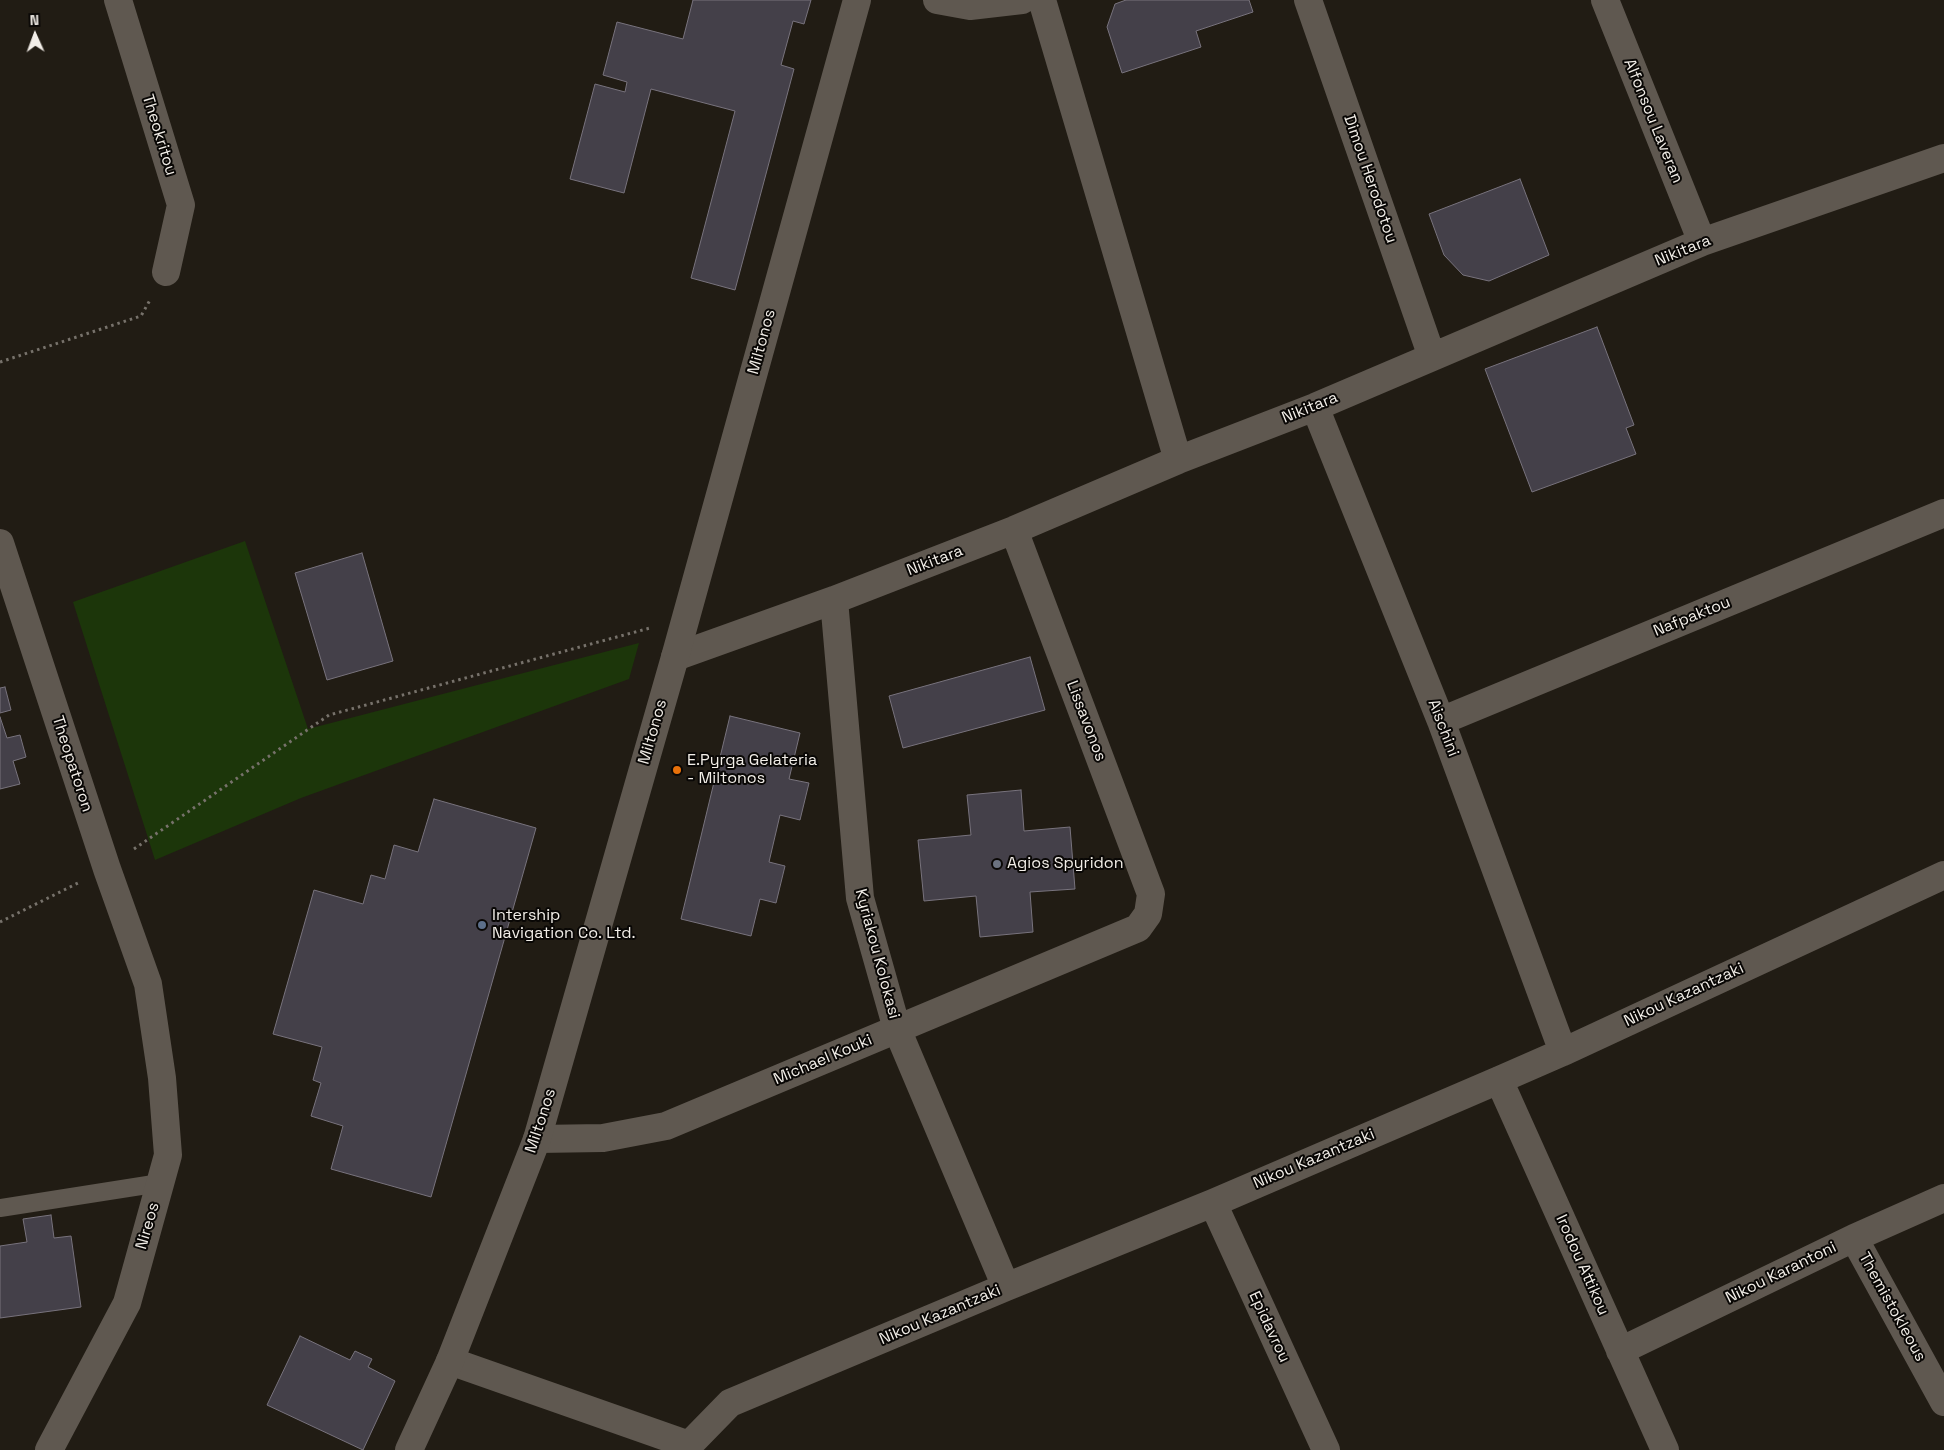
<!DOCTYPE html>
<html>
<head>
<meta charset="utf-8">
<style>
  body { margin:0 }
  #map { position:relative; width:1944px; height:1450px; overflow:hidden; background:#211c14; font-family:"Space Grotesk",sans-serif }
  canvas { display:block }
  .north { position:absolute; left:10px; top:10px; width:50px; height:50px; -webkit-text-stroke:4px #090705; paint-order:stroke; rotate:358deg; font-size:14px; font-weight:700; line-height:20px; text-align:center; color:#f2eee8 }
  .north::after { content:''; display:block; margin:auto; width:18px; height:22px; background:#f2eee8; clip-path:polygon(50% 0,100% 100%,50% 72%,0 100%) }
</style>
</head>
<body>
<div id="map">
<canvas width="1944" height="1450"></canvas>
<div class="north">N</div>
</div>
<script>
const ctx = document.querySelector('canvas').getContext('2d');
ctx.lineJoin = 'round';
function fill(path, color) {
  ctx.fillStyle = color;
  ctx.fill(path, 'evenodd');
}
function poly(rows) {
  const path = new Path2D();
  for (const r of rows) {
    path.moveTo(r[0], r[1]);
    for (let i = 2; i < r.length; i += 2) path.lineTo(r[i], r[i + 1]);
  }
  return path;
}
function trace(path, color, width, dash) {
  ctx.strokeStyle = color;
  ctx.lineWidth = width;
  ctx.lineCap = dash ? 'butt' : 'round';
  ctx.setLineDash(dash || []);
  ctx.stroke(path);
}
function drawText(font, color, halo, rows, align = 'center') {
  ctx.font = font + ' "Space Grotesk",sans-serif';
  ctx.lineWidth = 4;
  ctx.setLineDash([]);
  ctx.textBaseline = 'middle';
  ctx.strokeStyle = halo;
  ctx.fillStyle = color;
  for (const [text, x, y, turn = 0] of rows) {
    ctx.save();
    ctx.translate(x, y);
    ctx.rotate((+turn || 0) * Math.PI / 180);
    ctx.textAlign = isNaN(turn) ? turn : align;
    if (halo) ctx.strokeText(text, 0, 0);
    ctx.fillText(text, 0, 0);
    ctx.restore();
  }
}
fill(poly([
  [245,541,308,729,639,643,629,679,301,798,155,860,73,602]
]), '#1c360a');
const building = poly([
  [693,0,811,0,804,24,793,21,781,65,794,69,735,290,691,278,735,111,651,89,624,193,570,179,595,84,625,92,627,82,603,75,617,22,683,39,693,0],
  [1126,0,1249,0,1253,12,1196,31,1201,47,1122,73,1107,27,1115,4,1126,0],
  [1520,179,1549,255,1489,281,1463,275,1444,255,1429,214,1520,179],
  [1597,327,1634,425,1626,428,1636,454,1532,492,1485,369,1597,327],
  [362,553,393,661,327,680,295,573,362,553],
  [1030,657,1045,710,903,748,889,696,1030,657],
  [5,687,11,710,0,713,0,688,5,687],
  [730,716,800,733,789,779,809,783,800,820,780,815,769,862,785,866,776,903,760,899,751,936,681,919,730,716],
  [0,717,7,738,20,735,26,757,13,761,20,784,0,789,0,717],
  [1021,790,1024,831,1070,827,1075,889,1030,892,1033,932,980,937,976,896,924,901,918,840,971,835,967,795,1021,790],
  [434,799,536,828,431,1197,331,1169,343,1126,311,1116,321,1083,313,1080,322,1047,273,1034,314,890,363,904,371,875,385,879,394,845,418,852,434,799],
  [51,1215,54,1238,71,1236,81,1307,0,1318,0,1246,27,1242,23,1219,51,1215],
  [300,1336,350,1360,355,1351,372,1359,368,1367,395,1381,363,1450,267,1405,300,1336]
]);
fill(building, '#444049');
trace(building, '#78737d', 1);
trace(poly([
  [0,362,141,316,150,300],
  [134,849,329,715,650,628],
  [0,922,78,883]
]), '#77726b', 3, [2.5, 4]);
trace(poly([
  [0,1208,160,1183]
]), '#5f5850', 18);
trace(poly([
  [118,0,181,205,166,272],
  [937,0,970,6,1022,0],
  [1042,0,1178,460],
  [1308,0,1432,357],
  [1605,0,1702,242],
  [1315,407,1441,721,1563,1052],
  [0,543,107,869,148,984,162,1078,168,1155,127,1303,49,1450],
  [834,600,860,898,897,1029,1006,1287],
  [675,657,834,600,1014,530,1178,460,1315,407,1702,242,1944,158],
  [1441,721,1944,513],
  [1499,1080,1665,1450],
  [537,1139,603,1138,666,1126,1138,928,1148,914,1151,894,1014,530],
  [1213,1203,1326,1450],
  [1854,1238,1944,1402],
  [1620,1351,1854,1238,1944,1198],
  [450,1361,689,1445],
  [688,1450,689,1445,730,1403,1006,1287,1213,1203,1499,1080,1563,1052,1944,875]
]), '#5f5850', 28);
trace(poly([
  [409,1450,450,1361,537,1139,675,657,857,0]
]), '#5f5850', 28);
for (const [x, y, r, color] of [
  [677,770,5,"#e8710a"],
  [997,864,5,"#6b7280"],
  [482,925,5,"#5c6f8a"]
]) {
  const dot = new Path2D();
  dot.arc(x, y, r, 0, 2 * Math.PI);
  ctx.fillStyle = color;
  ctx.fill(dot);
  trace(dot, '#090705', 2);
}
drawText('16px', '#f2eee8', '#090705', [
  ["Alfonsou Laveran",1653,121,68],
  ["Theokritou",159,135,73],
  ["Dimou Herodotou",1370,179,71],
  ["Nikitara",1683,251,-22],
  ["Miltonos",762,342,-75],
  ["Nikitara",1310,408,-22],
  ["Nikitara",935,561,-21],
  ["Nafpaktou",1692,617,-22],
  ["Lissavonos",1086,721,69],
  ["Aischini",1443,728,69],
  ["Miltonos",653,732,-74],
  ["Theopatoron",72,764,72],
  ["Kyriakou Kolokasi",877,954,75],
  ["Nikou Kazantzaki",1684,995,-25],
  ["Michael Kouki",823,1060,-23],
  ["Miltonos",541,1121,-72],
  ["Nikou Kazantzaki",1314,1159,-23],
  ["Nireos",148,1226,-74],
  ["Irodou Attikou",1582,1265,66],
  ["Nikou Karantoni",1781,1273,-26],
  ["Themistokleous",1892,1307,61],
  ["Nikou Kazantzaki",940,1315,-23],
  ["Epidavrou",1269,1327,65]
]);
drawText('16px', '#f2eee8', '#090705', [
  ["E.Pyrga Gelateria",687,761],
  ["- Miltonos",687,779],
  ["Agios Spyridon",1007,864],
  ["Intership",492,916],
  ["Navigation Co. Ltd.",492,934]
], 'left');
</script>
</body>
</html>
